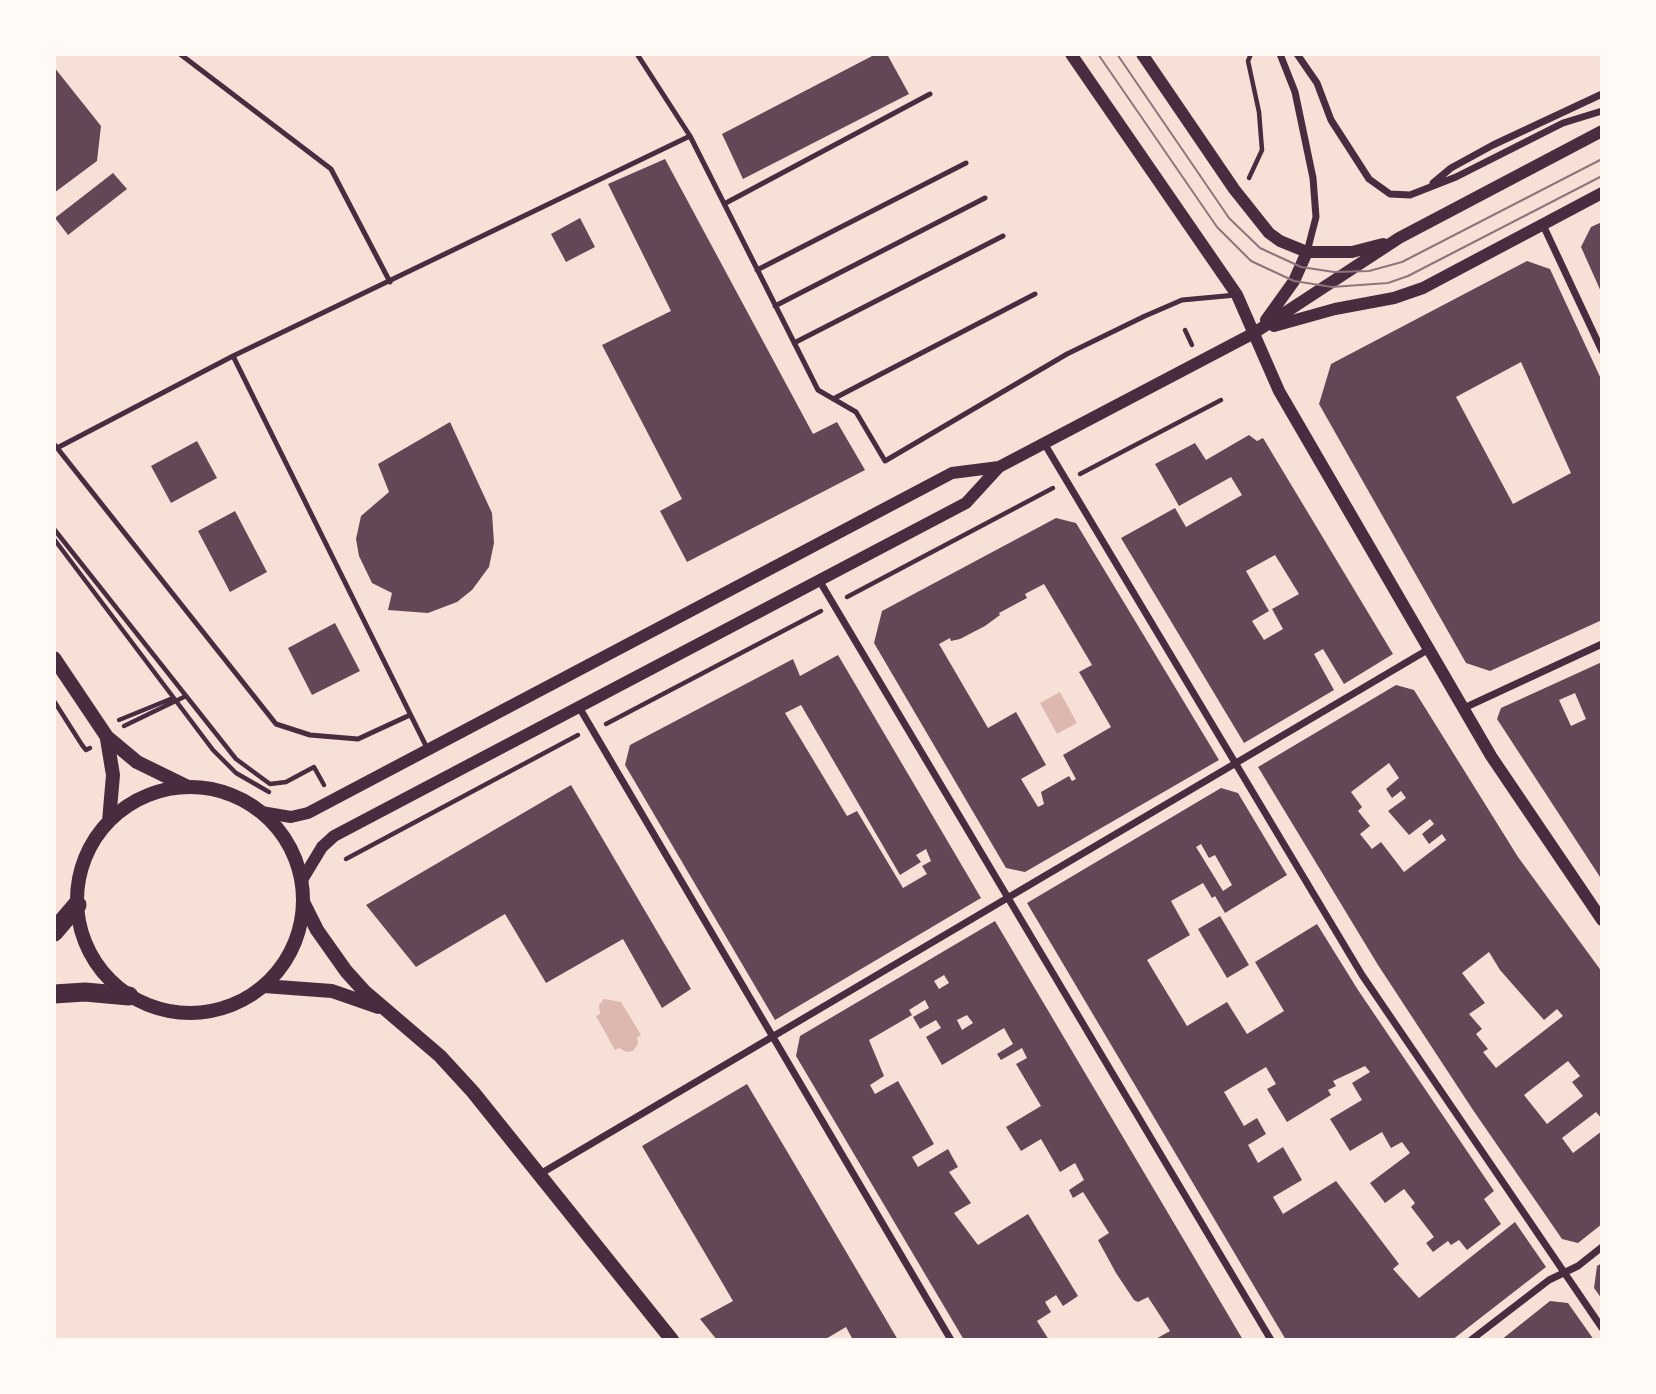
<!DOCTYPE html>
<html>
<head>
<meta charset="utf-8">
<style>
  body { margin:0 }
  #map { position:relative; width:1656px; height:1394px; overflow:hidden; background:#f7e1d7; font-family:Figtree,sans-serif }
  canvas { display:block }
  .frame { position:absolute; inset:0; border:56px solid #fffaf5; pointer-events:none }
</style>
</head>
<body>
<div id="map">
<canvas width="1656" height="1394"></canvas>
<div class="frame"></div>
</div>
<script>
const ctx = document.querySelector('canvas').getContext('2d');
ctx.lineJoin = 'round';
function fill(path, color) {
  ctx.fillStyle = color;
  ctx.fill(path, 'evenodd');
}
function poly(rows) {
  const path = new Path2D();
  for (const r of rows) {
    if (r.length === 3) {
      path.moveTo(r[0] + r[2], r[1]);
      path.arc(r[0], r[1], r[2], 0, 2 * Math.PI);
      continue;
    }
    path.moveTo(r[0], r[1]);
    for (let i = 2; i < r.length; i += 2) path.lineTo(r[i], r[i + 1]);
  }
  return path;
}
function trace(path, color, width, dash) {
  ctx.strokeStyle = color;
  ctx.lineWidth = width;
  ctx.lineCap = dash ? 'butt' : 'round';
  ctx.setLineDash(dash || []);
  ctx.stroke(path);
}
fill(poly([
  [1060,692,1077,723,1057,734,1040,703],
  [604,999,621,1002,641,1035,637,1038,638,1044,633,1051,626,1052,619,1048,615,1050,596,1016,600,1014,599,1005]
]), '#dcb8b0');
fill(poly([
  [876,54,887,54,909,94,743,179,722,134],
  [54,67,101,126,97,161,54,193],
  [665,159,813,434,837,422,865,470,687,562,660,511,682,499,602,345,671,311,608,184],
  [113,173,127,189,68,235,55,218],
  [580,218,595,247,566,262,551,234],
  [1602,222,1602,294,1581,247,1591,227],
  [1527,261,1550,269,1602,381,1602,620,1490,671,1466,663,1319,404,1331,364],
  [1521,362,1571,473,1513,504,1456,397],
  [450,422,492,513,494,543,489,567,472,590,457,602,428,613,388,610,392,593,372,583,359,556,356,539,361,516,389,492,378,464],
  [1249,435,1257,441,1263,438,1393,654,1344,684,1323,649,1314,654,1334,690,1244,743,1121,538,1175,508,1186,527,1242,495,1231,477,1179,506,1155,464,1195,443,1206,460],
  [1275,555,1299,594,1272,609,1283,629,1264,640,1252,621,1269,611,1246,571],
  [197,441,217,478,171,503,151,466],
  [235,511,267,572,230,592,198,531],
  [1056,518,1076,523,1219,760,1025,872,1006,868,874,643,882,611],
  [1044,584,1092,665,1079,672,1111,727,1063,755,1076,779,1072,781,1069,776,1041,792,1044,804,1038,807,1021,779,1046,765,1016,712,988,728,939,644,950,638,951,641,960,639,985,626,1000,615,999,613,1027,598,1025,594],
  [335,623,360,671,312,695,288,648],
  [838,655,981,898,775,1020,625,765,630,745,793,659,800,676],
  [801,705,900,875,921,862,916,855,926,849,931,861,922,866,927,874,903,888,857,811,847,816,785,713],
  [1602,662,1602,880,1497,719,1501,708],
  [1575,693,1586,719,1571,726,1559,700],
  [1396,685,1414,690,1518,857,1602,972,1602,1119,1596,1112,1562,1138,1573,1153,1602,1131,1602,1224,1578,1243,1562,1239,1473,1110,1378,965,1258,767],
  [1389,763,1399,778,1386,789,1392,798,1401,791,1406,798,1388,811,1409,835,1430,819,1434,824,1422,834,1429,844,1442,834,1446,840,1404,872,1381,842,1372,849,1360,834,1370,826,1358,811,1362,807,1351,792],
  [1489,952,1500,970,1544,1020,1557,1009,1563,1016,1496,1068,1483,1052,1488,1049,1476,1034,1482,1029,1469,1014,1485,1003,1462,973],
  [1568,1061,1580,1076,1572,1082,1583,1096,1547,1124,1524,1095],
  [571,785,691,989,662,1008,623,939,546,983,505,914,416,967,366,905],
  [1221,788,1238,793,1287,875,1225,913,1215,896,1212,898,1203,883,1171,901,1190,935,1147,960,1187,1026,1227,1002,1247,1034,1284,1011,1255,962,1317,924,1358,990,1494,1191,1484,1199,1501,1224,1467,1250,1459,1240,1451,1245,1448,1241,1433,1252,1426,1243,1434,1237,1411,1207,1415,1203,1404,1189,1385,1203,1370,1183,1410,1153,1402,1142,1391,1148,1382,1132,1350,1151,1330,1119,1362,1100,1352,1083,1370,1072,1365,1066,1333,1081,1336,1086,1328,1090,1331,1095,1287,1122,1267,1089,1276,1084,1266,1067,1224,1092,1244,1126,1257,1118,1266,1134,1248,1145,1258,1163,1283,1147,1302,1180,1273,1197,1283,1214,1336,1181,1399,1264,1393,1269,1419,1298,1515,1222,1546,1267,1452,1340,1286,1340,1027,903],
  [1201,844,1209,858,1215,855,1232,885,1223,891,1196,847],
  [1220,916,1249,965,1227,978,1198,929],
  [995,921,1181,1235,1243,1340,1154,1340,1170,1331,1148,1297,1138,1302,1134,1300,1116,1273,1098,1240,1109,1233,1083,1192,1073,1198,1069,1190,1084,1180,1075,1163,1060,1172,1041,1139,1021,1151,1006,1127,1041,1106,1016,1064,1027,1058,1022,1048,1001,1060,997,1054,1013,1044,1004,1028,942,1065,926,1037,941,1028,936,1020,920,1029,913,1017,929,1008,925,1000,909,1010,912,1015,869,1040,884,1076,870,1085,875,1094,898,1081,934,1144,912,1157,918,1167,948,1149,958,1167,949,1172,971,1203,954,1213,978,1245,1028,1214,1078,1296,1063,1306,1056,1295,1045,1302,1051,1312,1037,1321,1049,1340,964,1340,796,1056,800,1036],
  [944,975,949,983,939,989,934,981],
  [967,1015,973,1023,962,1030,957,1020],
  [747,1084,788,1153,898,1340,853,1340,846,1327,824,1340,717,1340,700,1319,733,1301,642,1146],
  [1602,1263,1602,1299,1594,1288,1597,1266],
  [1550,1301,1568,1303,1594,1340,1501,1340]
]), '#644757');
trace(poly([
  [1249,178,1262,150,1259,112,1248,61,1251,54],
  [1185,330,1192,345],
  [1080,474,1221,400],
  [54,529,236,759,270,784,286,782,314,767,324,785],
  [54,539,213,750,236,773,269,792],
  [847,597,1053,488],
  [54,701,82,745,86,750,90,748],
  [119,720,173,698],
  [606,724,821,611],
  [124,726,186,696],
  [346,859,578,735]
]), '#4a2c40', 4.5);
trace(poly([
  [180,54,331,169,390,282],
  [637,54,690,136,818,390,856,412,885,461,1067,354,1145,316,1182,300,1236,295],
  [724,204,930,94],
  [757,270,966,163],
  [775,306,985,198],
  [794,343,1003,236],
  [833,399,1035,294],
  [54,444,276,724,310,735,358,739,410,715],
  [57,448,233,356],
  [427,748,233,356,690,136]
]), '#4a2c40', 5);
trace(poly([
  [1280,54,1295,92,1313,178,1316,217,1307,252],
  [1297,54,1317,83,1331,120,1369,179,1390,194,1410,195,1456,177,1563,123,1602,111],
  [1433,183,1451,168,1493,145,1602,94],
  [1543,225,1602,351],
  [1044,443,1362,975,1602,1328],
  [819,580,1271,1340],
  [579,707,951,1340],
  [1464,708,1602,644],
  [540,1174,1429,649],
  [1471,1340,1549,1280,1578,1266,1602,1247]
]), '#4a2c40', 7);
trace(poly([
  [1071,54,1237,295,1279,391,1491,756,1602,920],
  [1142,54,1234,189,1269,233,1280,241,1307,252,1352,252,1383,244],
  [1266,320,1294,281,1307,252],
  [1274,326,1335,309,1394,298,1423,288,1602,193],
  [261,812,291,817,308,813,952,473,999,467],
  [302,880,322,847,334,836,966,503,999,467,1254,333,1399,238,1602,131]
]), '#4a2c40', 12);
trace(poly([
  [54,658,107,737,137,762,186,786],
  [107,739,113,775,109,821],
  [190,900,113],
  [304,904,317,930,346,971,364,991,440,1056,473,1092,672,1340],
  [264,986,332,991,378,1007]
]), '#4a2c40', 14);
trace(poly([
  [54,932,77,905],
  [54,994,85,992,129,996]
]), '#4a2c40', 19);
trace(poly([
  [1098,54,1217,227,1251,261,1294,281,1332,287,1388,283,1408,276,1602,176],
  [1117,54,1229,218,1260,248,1301,267,1334,272,1369,271,1402,262,1602,159]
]), '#8f747c', 2);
</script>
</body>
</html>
